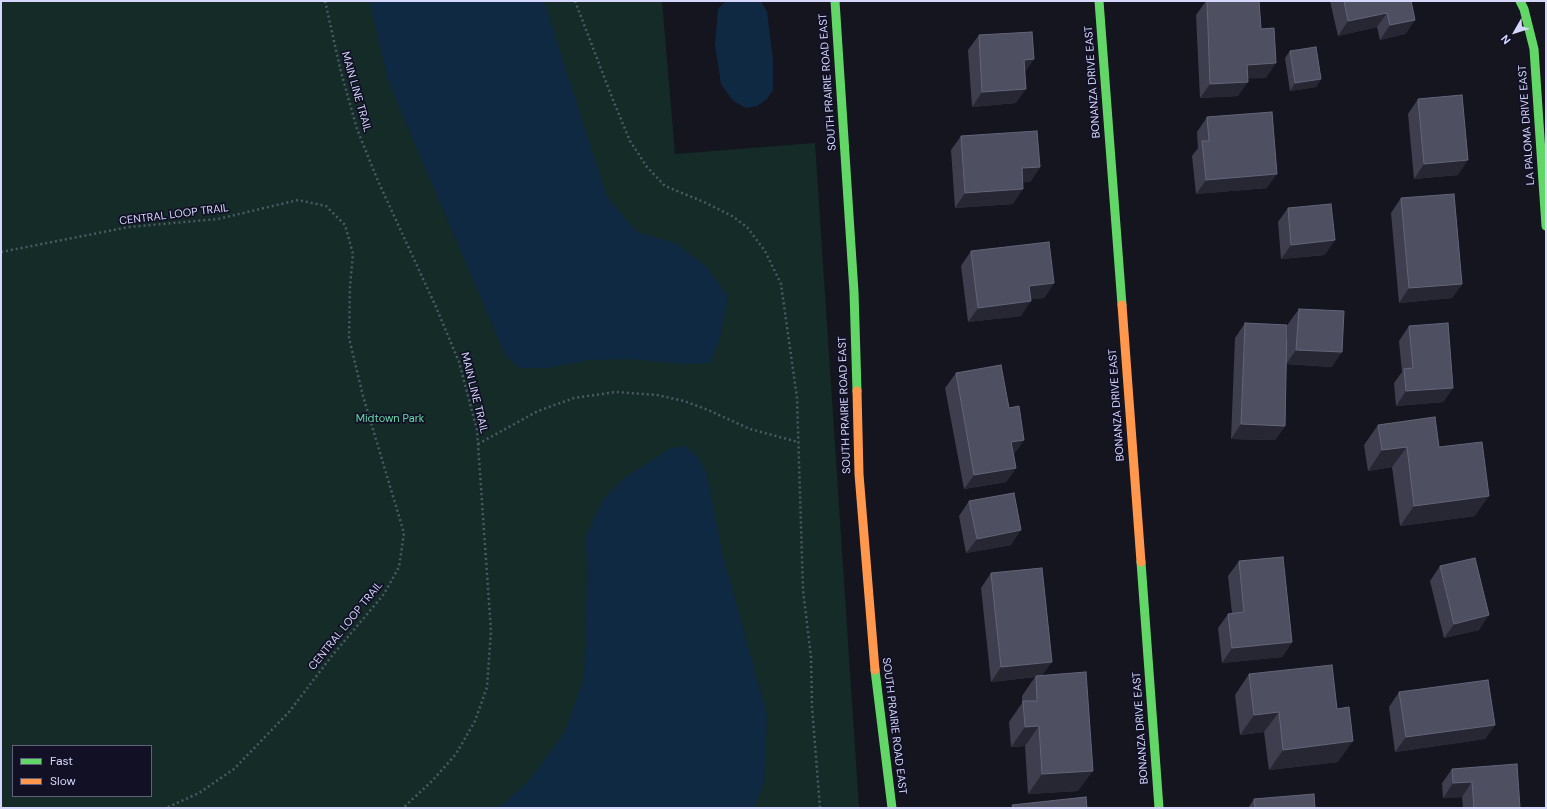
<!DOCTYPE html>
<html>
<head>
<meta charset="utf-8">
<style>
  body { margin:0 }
  #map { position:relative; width:1547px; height:809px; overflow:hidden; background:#151520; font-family:"DM Sans",sans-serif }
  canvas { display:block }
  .frame { position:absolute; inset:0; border:2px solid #d6d7fd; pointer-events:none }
  .legend { position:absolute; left:12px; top:745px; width:140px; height:52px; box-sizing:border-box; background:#111025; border:1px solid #60607b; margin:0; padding:5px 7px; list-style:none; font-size:12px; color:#d6d7fd }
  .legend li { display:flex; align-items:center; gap:8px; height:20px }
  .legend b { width:20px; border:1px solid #60607b }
  .north { position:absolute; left:1495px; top:12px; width:40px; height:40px; -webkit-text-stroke:3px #111025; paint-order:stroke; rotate:231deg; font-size:11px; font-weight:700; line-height:16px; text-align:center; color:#d6d7fd }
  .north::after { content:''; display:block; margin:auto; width:14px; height:18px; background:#d6d7fd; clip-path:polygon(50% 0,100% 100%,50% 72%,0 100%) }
</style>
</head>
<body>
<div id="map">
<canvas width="1547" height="809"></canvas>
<div class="frame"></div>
<ul class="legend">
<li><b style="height:5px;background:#63d668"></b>Fast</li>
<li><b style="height:5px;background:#ff974d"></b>Slow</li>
</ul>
<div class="north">N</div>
</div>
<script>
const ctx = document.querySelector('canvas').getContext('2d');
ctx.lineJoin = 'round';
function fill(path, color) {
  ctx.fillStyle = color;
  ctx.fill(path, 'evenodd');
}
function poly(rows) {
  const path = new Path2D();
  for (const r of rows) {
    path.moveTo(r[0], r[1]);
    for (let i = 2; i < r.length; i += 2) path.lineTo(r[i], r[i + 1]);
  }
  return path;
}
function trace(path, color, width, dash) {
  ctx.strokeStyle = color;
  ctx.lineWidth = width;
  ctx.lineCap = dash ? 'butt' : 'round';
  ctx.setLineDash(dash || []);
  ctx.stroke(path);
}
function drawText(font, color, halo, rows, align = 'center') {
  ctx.font = font + ' "DM Sans",sans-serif';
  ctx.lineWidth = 3.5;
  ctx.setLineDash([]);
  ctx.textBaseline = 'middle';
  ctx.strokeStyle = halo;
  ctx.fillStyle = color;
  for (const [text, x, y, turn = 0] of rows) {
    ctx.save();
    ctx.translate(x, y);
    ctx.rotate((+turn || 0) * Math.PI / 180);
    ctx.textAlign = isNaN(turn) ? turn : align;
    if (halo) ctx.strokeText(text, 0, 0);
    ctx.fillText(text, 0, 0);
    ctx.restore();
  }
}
fill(poly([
  [1,1,662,1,675,154,815,143,859,808,1,808],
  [13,746,151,746,151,796,13,796]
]), '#142b28');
fill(poly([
  [369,1,544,1,607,197,637,232,675,243,707,267,728,296,721,335,710,363,685,364,630,359,590,360,546,368,520,368,506,357,389,83],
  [726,1,761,1,767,12,773,60,773,90,767,99,757,106,746,108,733,101,721,84,715,45,718,9],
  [685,446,698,457,707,474,722,552,767,715,764,783,754,808,498,808,527,783,565,732,584,678,587,580,586,536,602,501,623,479,671,448]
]), '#102942');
trace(poly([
  [325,1,341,72,357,129,378,181,436,307,459,362,477,430,491,631,487,687,475,721,456,754,432,781,403,808],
  [575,1,613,100,630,141,647,167,665,186,704,202,732,216,747,227,765,251,781,284,797,398,803,590,811,657,812,707,820,808],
  [1,252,129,227,218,219,298,200,326,206,345,225,353,254,350,286,349,338,363,396,404,533,399,567,384,594,331,657,289,712,234,769,199,793,166,808],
  [478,444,538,411,574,398,616,392,657,395,684,401,708,410,750,429,798,442]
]), '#4b5b64', 2.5, [2, 3]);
trace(poly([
  [835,1,854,292,857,391],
  [1099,1,1122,305],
  [1520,1,1524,9,1534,49,1546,226],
  [1141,562,1159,808],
  [875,670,892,808]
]), '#63d668', 9);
trace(poly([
  [1122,305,1141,562],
  [857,391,859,474,875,670]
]), '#ff974d', 9);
fill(poly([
  [1206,1,1259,1,1261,29,1266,78,1248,78,1238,96,1200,98,1196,15],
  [1330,1,1411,1,1415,20,1405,34,1380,40,1377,27,1338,36],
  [979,35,1034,59,1025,71,1016,103,972,107,968,50],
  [1290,51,1321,79,1316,87,1290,91,1285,58],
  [1418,99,1458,175,1414,179,1408,114],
  [1207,117,1267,188,1196,194,1192,156,1198,148,1197,132],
  [961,136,1040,167,1030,182,1023,182,1013,204,955,208,951,150],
  [1401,198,1462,284,1452,298,1399,303,1391,213],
  [1288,208,1325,255,1281,259,1278,222],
  [971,251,1054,283,1044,298,1031,299,1021,316,968,322,961,266],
  [1299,309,1332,367,1286,364,1285,426,1275,440,1231,439,1235,338,1245,323,1286,362,1288,324],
  [1409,326,1453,388,1443,402,1396,406,1394,383,1402,372,1399,341],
  [956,373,1009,408,1024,440,1014,454,1016,468,1006,482,964,489,945,388],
  [1378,425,1439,447,1475,516,1400,526,1392,467,1368,471,1364,445],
  [969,501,1011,545,966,553,959,516],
  [1239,561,1292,642,1282,657,1222,663,1218,628,1228,614,1232,613,1228,576],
  [1440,566,1479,630,1444,638,1430,581],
  [991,573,1043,675,1078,791,1028,794,1025,746,1011,747,1009,722,1022,703,1022,696,1035,677,991,682,981,588],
  [1249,674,1338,762,1269,770,1264,732,1240,735,1235,695],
  [1399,692,1495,725,1485,739,1395,752,1389,707],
  [1452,769,1520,808,1463,808,1462,797,1443,798,1442,783],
  [1254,799,1315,808,1248,808]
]), '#3e3e4f');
fill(poly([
  [1387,13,1377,27,1338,36,1348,21],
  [1415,20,1405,34,1380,40,1390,25],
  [1034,59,1024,74,1024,60],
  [1276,63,1266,78,1237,79,1247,65],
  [1321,79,1316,87,1290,91,1295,83],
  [1248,82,1238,96,1200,98,1210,84],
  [1026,89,1016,103,972,107,982,92],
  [1468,160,1458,175,1414,179,1424,164],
  [1040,167,1030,182,1012,183,1022,168],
  [1277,174,1267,188,1196,194,1206,180],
  [1023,189,1013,204,955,208,965,193],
  [1335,240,1325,255,1281,259,1291,245],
  [1054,283,1044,298,1019,301,1029,286],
  [1462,284,1452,298,1399,303,1409,288],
  [1031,301,1021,316,968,322,978,308],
  [1296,350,1342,352,1332,367,1286,364],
  [1453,388,1443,402,1396,406,1406,391],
  [1241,424,1285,426,1275,440,1231,439],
  [1024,440,1014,454,1001,456,1011,442],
  [1407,447,1392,467,1368,471,1382,450],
  [1016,468,1006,482,964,489,974,475],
  [1489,496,1475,516,1400,526,1414,506],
  [1021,530,1011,545,966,553,977,539],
  [1489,615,1479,630,1444,638,1454,624],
  [1292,642,1282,657,1222,663,1232,648],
  [1052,662,1042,676,1036,676,1035,677,991,682,1001,667],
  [1279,712,1264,732,1240,735,1254,715],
  [1495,725,1485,739,1395,752,1406,737],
  [1039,726,1025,746,1011,747,1025,727],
  [1353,741,1338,762,1269,770,1283,750],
  [1093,771,1078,791,1028,794,1042,774],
  [1472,782,1462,797,1443,798,1453,783]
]), '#272734');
const building = poly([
  [1207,1,1259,1,1261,29,1274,28,1276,63,1247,65,1248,82,1210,84,1207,1],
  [1344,1,1411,1,1415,20,1390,25,1387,13,1348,21,1344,1],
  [1032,32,1034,59,1024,60,1026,89,982,92,979,35,1032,32],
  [1316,47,1321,79,1295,83,1290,51,1316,47],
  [1462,95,1468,160,1424,164,1418,99,1462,95],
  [1272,112,1277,174,1206,180,1202,141,1209,141,1207,117,1272,112],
  [1037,131,1040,167,1022,168,1023,189,965,193,961,136,1037,131],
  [1454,194,1462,284,1409,288,1401,198,1454,194],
  [1331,204,1335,240,1291,245,1288,208,1331,204],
  [1049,242,1054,283,1029,286,1031,301,978,308,971,251,1049,242],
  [1299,309,1344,311,1342,352,1296,350,1299,309],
  [1245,323,1287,325,1285,426,1241,424,1245,323],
  [1448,323,1453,388,1406,391,1404,369,1413,368,1409,326,1448,323],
  [1001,365,1009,408,1019,406,1024,440,1011,442,1016,468,974,475,956,373,1001,365],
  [1435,417,1439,447,1482,442,1489,496,1414,506,1407,447,1382,450,1378,425,1435,417],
  [1014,493,1021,530,977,539,969,501,1014,493],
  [1283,557,1292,642,1232,648,1228,614,1244,612,1239,561,1283,557],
  [1475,558,1489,615,1454,624,1440,566,1475,558],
  [1042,568,1052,662,1001,667,991,573,1042,568],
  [1332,665,1337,709,1349,707,1353,741,1283,750,1279,712,1254,715,1249,674,1332,665],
  [1086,672,1093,771,1042,774,1039,726,1025,727,1023,701,1037,701,1036,676,1086,672],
  [1488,680,1495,725,1406,737,1399,692,1488,680],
  [1517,764,1520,808,1474,808,1472,782,1453,783,1452,769,1517,764],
  [1314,794,1315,808,1255,808,1254,799,1314,794],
  [1086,797,1087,808,1013,808,1012,805,1086,797]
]);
fill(building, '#4f4f62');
trace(building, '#64647a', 1);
drawText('11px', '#d6d7fd', '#111025', [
  ["SOUTH PRAIRIE ROAD EAST",828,82,-94],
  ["BONANZA DRIVE EAST",1093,82,-94],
  ["MAIN LINE TRAIL",356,92,74],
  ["LA PALOMA DRIVE EAST",1527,125,-94],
  ["CENTRAL LOOP TRAIL",174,215,-7],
  ["MAIN LINE TRAIL",474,393,76],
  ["SOUTH PRAIRIE ROAD EAST",845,405,-92],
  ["BONANZA DRIVE EAST",1117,405,-94],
  ["CENTRAL LOOP TRAIL",346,626,-51],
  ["SOUTH PRAIRIE ROAD EAST",894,726,83],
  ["BONANZA DRIVE EAST",1141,728,-94]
]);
drawText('11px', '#66d9ab', '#111025', [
  ["Midtown Park",390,419]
]);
</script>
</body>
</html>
